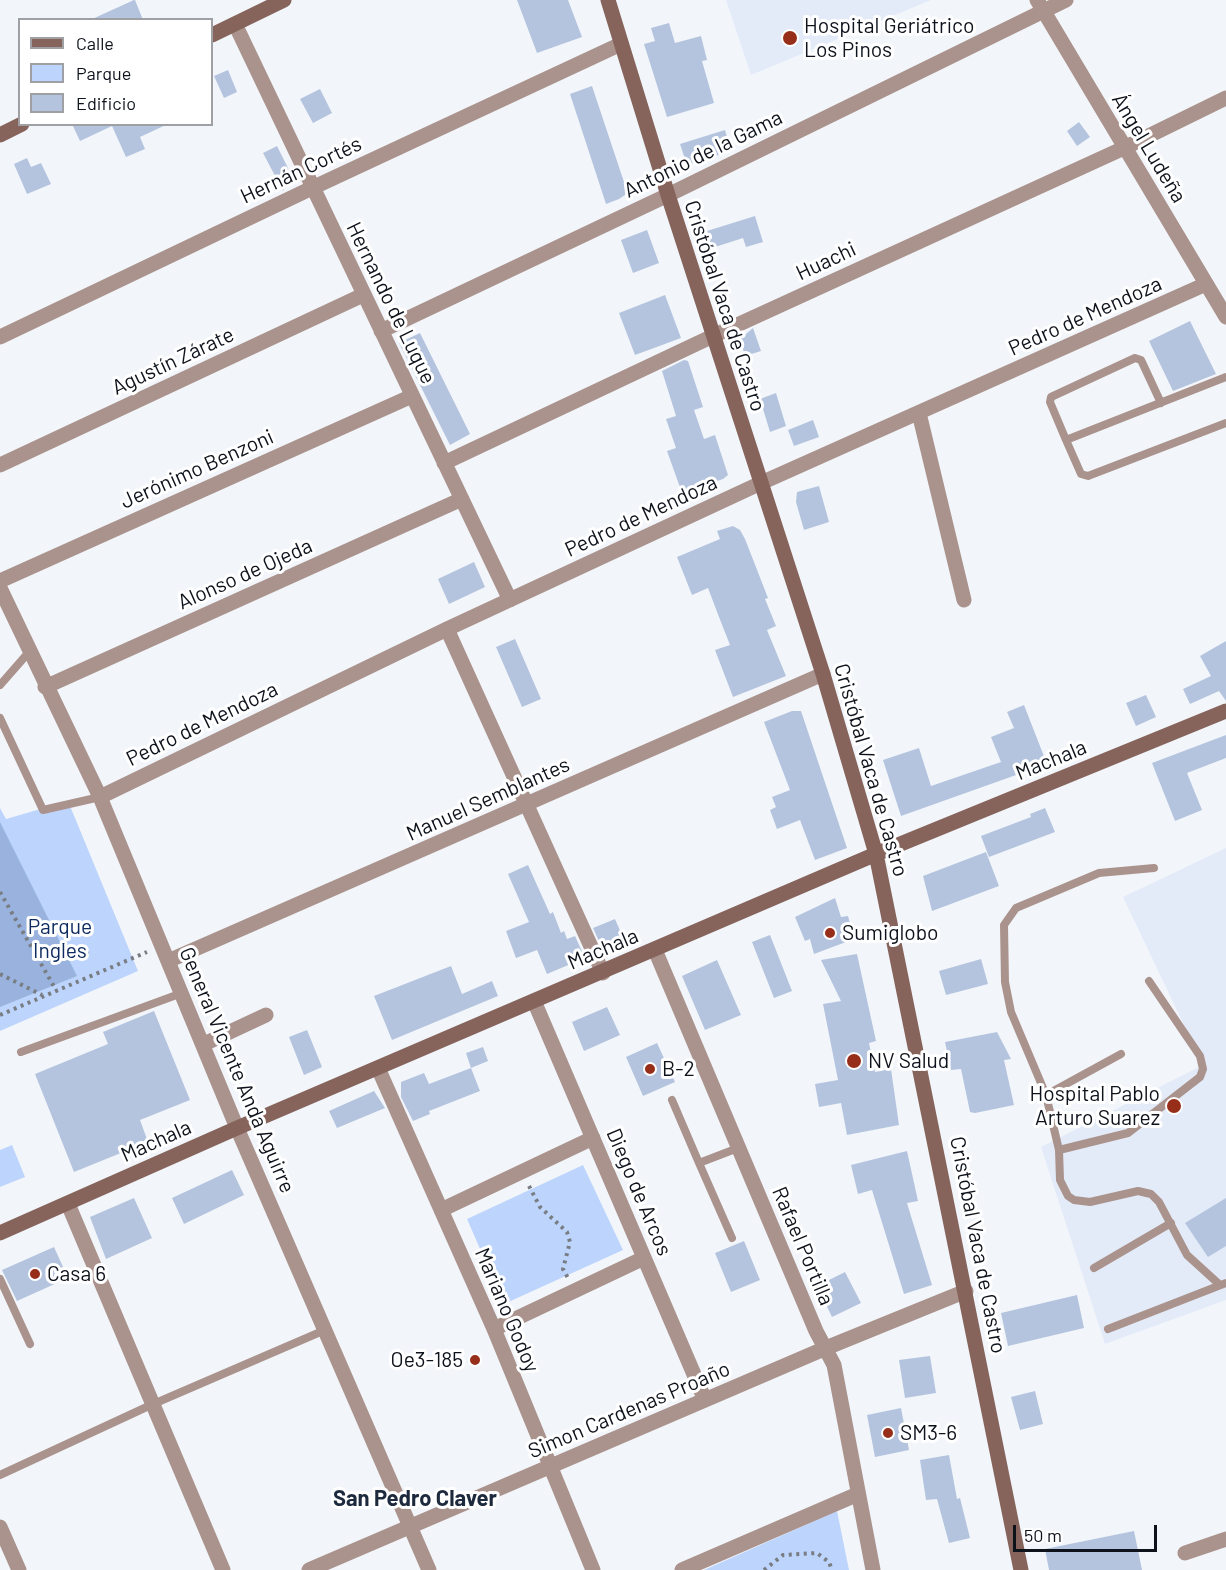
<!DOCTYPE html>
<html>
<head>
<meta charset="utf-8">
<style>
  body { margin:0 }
  #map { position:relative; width:1226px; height:1570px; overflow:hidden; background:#f2f6fb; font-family:Barlow,sans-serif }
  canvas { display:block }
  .legend { position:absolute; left:18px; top:18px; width:195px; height:108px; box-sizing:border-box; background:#fff; border:2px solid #9ea0a4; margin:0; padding:8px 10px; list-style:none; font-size:18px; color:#0d121b }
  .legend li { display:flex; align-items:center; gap:12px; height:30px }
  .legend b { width:30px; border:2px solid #9ea0a4 }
  .scale { position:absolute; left:1013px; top:1525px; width:144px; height:27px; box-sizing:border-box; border:3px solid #0d121b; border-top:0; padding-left:8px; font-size:18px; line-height:21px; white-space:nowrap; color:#0d121b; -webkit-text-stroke:4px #fff; paint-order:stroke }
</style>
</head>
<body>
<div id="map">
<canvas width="1226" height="1570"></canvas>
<ul class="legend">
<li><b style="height:8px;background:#86645c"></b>Calle</li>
<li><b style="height:16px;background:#bdd5fc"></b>Parque</li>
<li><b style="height:16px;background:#b4c4de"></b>Edificio</li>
</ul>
<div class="scale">50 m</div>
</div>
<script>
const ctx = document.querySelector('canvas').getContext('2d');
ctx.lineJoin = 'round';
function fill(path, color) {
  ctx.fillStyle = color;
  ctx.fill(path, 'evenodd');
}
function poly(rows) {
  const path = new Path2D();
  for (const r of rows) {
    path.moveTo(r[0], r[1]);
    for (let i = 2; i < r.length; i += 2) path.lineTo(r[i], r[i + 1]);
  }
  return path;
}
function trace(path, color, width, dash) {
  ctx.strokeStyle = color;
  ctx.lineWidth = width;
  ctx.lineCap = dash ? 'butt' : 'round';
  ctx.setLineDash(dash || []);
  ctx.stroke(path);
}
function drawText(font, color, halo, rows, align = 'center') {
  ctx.font = font + ' Barlow,sans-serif';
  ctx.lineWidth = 6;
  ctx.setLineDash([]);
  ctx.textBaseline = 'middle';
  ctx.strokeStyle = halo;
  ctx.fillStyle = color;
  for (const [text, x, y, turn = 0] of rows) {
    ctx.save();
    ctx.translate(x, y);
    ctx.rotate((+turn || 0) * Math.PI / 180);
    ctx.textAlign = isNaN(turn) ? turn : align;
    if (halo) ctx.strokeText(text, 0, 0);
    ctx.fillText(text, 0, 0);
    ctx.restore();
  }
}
fill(poly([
  [726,0,931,0,751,75],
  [1226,848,1226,1300,1105,1344,1041,1147,1203,1065,1123,897]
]), '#e3ebf9');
fill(poly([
  [68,801,138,971,0,1031,0,808,6,819],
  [12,1145,25,1177,0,1187,0,1150],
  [583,1165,623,1250,504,1304,467,1219],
  [837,1511,849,1570,704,1570]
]), '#bdd5fc');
fill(poly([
  [0,822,77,976,0,1007]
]), '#99b3de');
trace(poly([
  [73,950,86,953]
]), '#89a2cd', 6);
fill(poly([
  [135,0,143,20,90,20,134,0],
  [517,0,568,0,582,37,537,53],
  [669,23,675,43,701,36,707,60,702,61,714,103,667,117,644,44,655,41,651,28],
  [228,70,237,92,224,98,214,76],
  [592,86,626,188,625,195,619,199,606,204,570,94],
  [320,89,332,113,313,123,300,99],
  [1079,122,1090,137,1077,146,1067,131],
  [72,124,168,124,140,137,145,149,126,157,112,126,80,141],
  [725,130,731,151,687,165,680,144],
  [277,146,291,174,283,191,263,153],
  [27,158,31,167,41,163,51,184,27,194,14,164],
  [755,216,763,242,746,247,743,238,712,248,707,231],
  [647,230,659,263,633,273,621,240],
  [665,295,681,338,635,355,619,313],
  [1190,321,1216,374,1173,391,1149,341],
  [753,328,761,351,745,356,740,339],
  [420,333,470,434,450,445,399,343],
  [684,360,688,361,703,407,694,410,704,439,715,435,728,475,723,479,682,493,667,451,676,448,666,419,676,416,662,371],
  [776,393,786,426,770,432,760,399],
  [813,420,819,437,794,446,788,430],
  [819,486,829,522,804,530,796,502,797,492],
  [733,526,740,530,745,539,768,598,765,599,776,626,767,630,786,676,733,697,715,650,730,645,719,617,708,588,692,595,677,557,720,539,717,531],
  [474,562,485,587,449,604,438,579],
  [515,639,541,699,522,707,496,647],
  [1226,641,1226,701,1219,691,1190,704,1183,689,1211,676,1200,656],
  [1146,695,1156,717,1136,726,1126,703],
  [1024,705,1047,764,901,816,883,760,919,748,931,786,1001,762,991,737,1014,728,1007,712],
  [792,711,801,711,847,848,815,860,800,820,777,829,770,810,776,807,772,797,790,790,764,722],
  [1226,735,1226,758,1187,773,1202,810,1175,821,1152,763],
  [1045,808,1055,832,989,857,981,836,1031,817,1030,814],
  [986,852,999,886,932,911,923,876],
  [528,865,550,914,553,912,561,933,564,931,567,939,575,936,585,958,547,974,537,950,516,958,506,931,529,922,508,874],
  [835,898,841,917,848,916,854,939,814,954,810,939,805,941,795,917],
  [615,919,625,942,603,950,593,928],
  [770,935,792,991,774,998,752,942],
  [857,954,876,1041,869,1043,875,1072,891,1069,899,1125,847,1135,841,1103,819,1107,815,1084,838,1080,823,1004,841,1001,821,960],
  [981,959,988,984,946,995,939,971],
  [717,960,741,1015,705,1030,682,976],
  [451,966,462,994,492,981,498,996,392,1040,374,996],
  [607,1007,620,1035,584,1051,572,1022],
  [154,1011,190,1100,140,1120,148,1142,74,1172,35,1074,108,1044,103,1032],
  [307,1030,322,1067,304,1075,289,1037],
  [997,1032,1011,1059,1004,1060,1014,1105,975,1113,970,1112,961,1069,951,1070,945,1042],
  [657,1043,675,1082,643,1096,626,1057],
  [483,1047,488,1061,471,1068,466,1053],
  [471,1068,480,1091,429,1111,430,1114,413,1121,401,1097,401,1082,424,1073,429,1084],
  [374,1091,385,1108,337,1128,329,1111],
  [907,1151,918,1201,907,1203,932,1285,904,1294,872,1190,858,1194,851,1165],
  [232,1170,244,1195,184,1224,172,1198],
  [134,1198,152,1238,106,1259,90,1217],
  [1226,1198,1226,1246,1208,1257,1185,1223],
  [744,1241,760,1280,731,1292,715,1253],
  [54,1247,68,1278,17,1301,2,1270],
  [845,1272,861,1303,832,1317,817,1286],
  [1077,1295,1084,1328,1008,1346,1001,1313],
  [930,1356,936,1393,905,1398,899,1360],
  [1035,1391,1043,1424,1020,1430,1011,1397],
  [901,1408,909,1450,875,1457,867,1415],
  [949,1455,957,1499,960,1498,970,1538,949,1543,937,1499,926,1500,920,1460],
  [1134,1531,1142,1570,1049,1570,1045,1549]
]), '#b4c4de');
trace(poly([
  [0,892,56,990],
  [0,974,42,995],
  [0,1015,147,952],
  [529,1186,540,1207,567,1232,570,1242,563,1269,568,1278],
  [764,1570,783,1555,817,1553,829,1562,832,1570]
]), '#787d84', 4, [3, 4.5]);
trace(poly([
  [1226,377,1066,440,1081,474,1088,476,1226,423],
  [1066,440,1050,402,1051,397,1135,358,1141,360,1161,403],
  [0,685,29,652],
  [0,718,43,810,100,797],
  [1154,868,1099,873,1016,908,1004,925,1005,982,1011,1012,1046,1095,1059,1150,1060,1180,1068,1196,1074,1200,1090,1202,1138,1191,1151,1194,1159,1202,1187,1255,1220,1285],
  [21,1052,182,993],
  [1046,1095,1121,1054],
  [672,1100,699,1163,738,1148],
  [1059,1150,1128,1133,1200,1077,1203,1069,1200,1056,1149,981],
  [699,1163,732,1238],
  [1094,1268,1171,1223],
  [0,1279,30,1344],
  [1108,1329,1226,1283],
  [0,1475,151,1405,325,1330]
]), '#ab938d', 8);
trace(poly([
  [235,24,510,600],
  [381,331,668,195,1066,0],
  [0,337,312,188,621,44],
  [919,413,964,600],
  [444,463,713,336,1124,148,1226,98],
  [0,465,363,295],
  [0,581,412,396],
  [0,588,100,797,237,1128,429,1570],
  [447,629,603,973],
  [45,687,462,499],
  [100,797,447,629,761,483,1206,284],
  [655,950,816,1331,834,1365,873,1570],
  [168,961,823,674],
  [534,1001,705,1400],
  [204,1044,266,1015],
  [378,1068,494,1329,593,1570],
  [68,1204,223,1570],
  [441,1210,593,1138],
  [494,1329,644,1258],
  [0,1527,19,1570],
  [1185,1553,1226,1539],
  [309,1570,826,1348,966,1291],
  [682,1570,858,1494]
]), '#ab938d', 15);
trace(poly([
  [1037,0,1226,317]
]), '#ab938d', 15);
trace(poly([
  [608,0,668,195,823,674,876,854,1021,1570],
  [212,35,284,0],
  [0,135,22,124],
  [0,1233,237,1128,876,854,1226,711]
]), '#86645c', 15);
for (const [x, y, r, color] of [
  [790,38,8,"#972e19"],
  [830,933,6,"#972e19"],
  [854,1061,8,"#972e19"],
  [650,1069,6,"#972e19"],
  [1174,1106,8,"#972e19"],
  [35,1274,6,"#972e19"],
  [475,1360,6,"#972e19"],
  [888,1433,6,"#972e19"]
]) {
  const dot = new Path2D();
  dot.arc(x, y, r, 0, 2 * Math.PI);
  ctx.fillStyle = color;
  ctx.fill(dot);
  trace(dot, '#fff', 2);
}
drawText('21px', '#0d121b', '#fff', [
  ["Hospital Geriátrico",804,26],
  ["Los Pinos",804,50],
  ["Sumiglobo",842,933],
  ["NV Salud",868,1061],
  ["B-2",662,1069],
  ["Hospital Pablo",1160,1094,"right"],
  ["Arturo Suarez",1160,1118,"right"],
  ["Casa 6",47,1274],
  ["Oe3-185",463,1360,"right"],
  ["SM3-6",900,1433]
], 'left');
drawText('21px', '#0d121b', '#fff', [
  ["Ángel Ludeña",1149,148,59],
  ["Antonio de la Gama",703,154,-26],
  ["Hernán Cortés",301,170,-25],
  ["Huachi",826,261,-25],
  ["Hernando de Luque",391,303,64],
  ["Cristóbal Vaca de Castro",725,306,72],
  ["Pedro de Mendoza",1085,316,-24],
  ["Agustín Zárate",173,361,-25],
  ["Jerónimo Benzoni",197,469,-24],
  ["Pedro de Mendoza",641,516,-25],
  ["Alonso de Ojeda",245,574,-24],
  ["Pedro de Mendoza",202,724,-26],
  ["Machala",1051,760,-22],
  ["Cristóbal Vaca de Castro",871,770,74],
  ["Manuel Semblantes",488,799,-24],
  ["Machala",603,949,-23],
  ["General Vicente Anda Aguirre",237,1070,67],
  ["Machala",156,1141,-24],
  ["Diego de Arcos",639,1192,67],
  ["Cristóbal Vaca de Castro",978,1245,79],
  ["Rafael Portilla",803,1246,67],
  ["Mariano Godoy",507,1310,67],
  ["Simon Cardenas Proaño",629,1410,-23]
]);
drawText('21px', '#0f2c60', '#fff', [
  ["Parque",60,927],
  ["Ingles",60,951]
]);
drawText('bold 22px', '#1d293d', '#fff', [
  ["San Pedro Claver",415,1499]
]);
</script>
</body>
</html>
